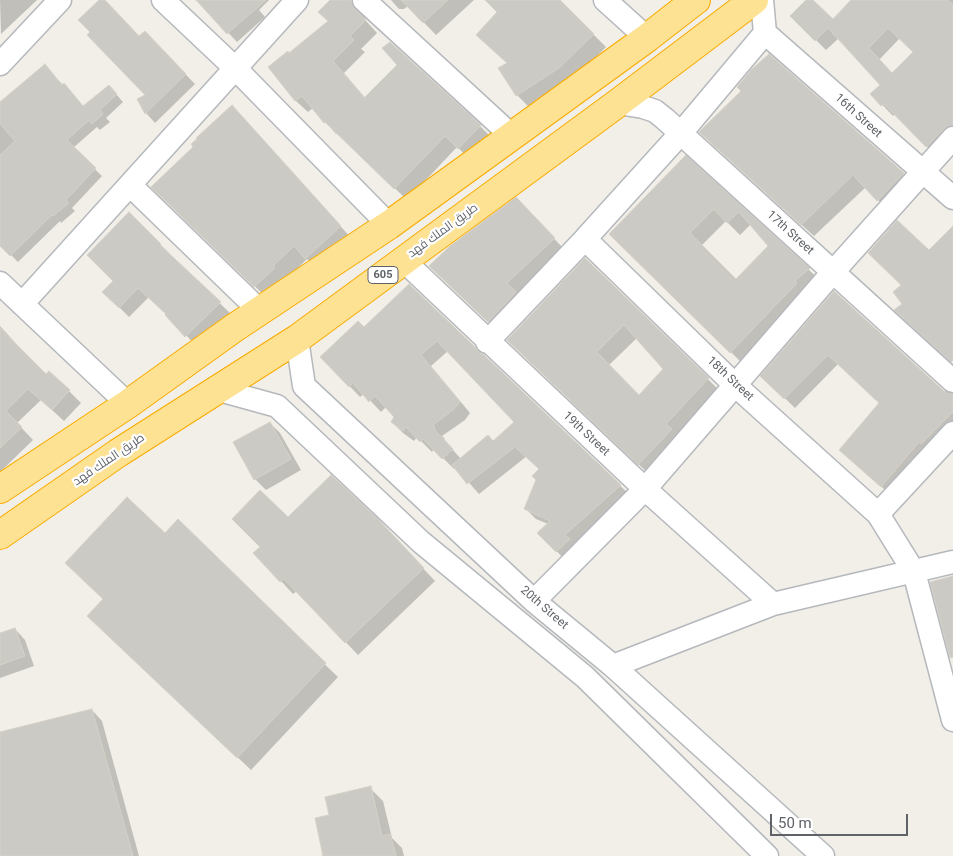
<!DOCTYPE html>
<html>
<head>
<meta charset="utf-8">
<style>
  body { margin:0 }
  #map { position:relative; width:953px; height:856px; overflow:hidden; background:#f1efe8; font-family:Roboto,sans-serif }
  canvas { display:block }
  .scale { position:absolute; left:770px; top:814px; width:138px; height:22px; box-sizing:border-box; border:2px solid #5f6368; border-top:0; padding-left:6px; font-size:15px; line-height:18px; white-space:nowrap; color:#5f6368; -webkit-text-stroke:4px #fff; paint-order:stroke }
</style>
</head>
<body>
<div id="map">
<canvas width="953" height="856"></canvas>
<div class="scale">50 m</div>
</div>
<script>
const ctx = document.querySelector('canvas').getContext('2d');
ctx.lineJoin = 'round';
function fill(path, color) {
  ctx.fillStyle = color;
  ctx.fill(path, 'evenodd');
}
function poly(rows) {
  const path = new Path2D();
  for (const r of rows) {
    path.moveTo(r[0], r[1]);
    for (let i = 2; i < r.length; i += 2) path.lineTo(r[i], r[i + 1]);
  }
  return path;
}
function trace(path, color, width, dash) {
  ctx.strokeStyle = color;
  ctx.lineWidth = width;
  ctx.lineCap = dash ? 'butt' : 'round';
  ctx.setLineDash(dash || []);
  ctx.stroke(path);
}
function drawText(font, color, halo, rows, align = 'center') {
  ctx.font = font + ' Roboto,Cairo,sans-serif';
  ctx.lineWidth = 4.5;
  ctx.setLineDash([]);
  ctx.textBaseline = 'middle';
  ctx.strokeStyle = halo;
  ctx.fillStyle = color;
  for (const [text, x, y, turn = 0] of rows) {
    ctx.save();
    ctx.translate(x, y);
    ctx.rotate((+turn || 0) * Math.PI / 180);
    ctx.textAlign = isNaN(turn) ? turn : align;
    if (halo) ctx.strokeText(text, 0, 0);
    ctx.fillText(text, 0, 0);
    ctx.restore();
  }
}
fill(poly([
  [0,0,37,0,1,34],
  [101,0,104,0,140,38,145,33,195,84,155,123,146,113,147,95,92,32],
  [197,0,269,0,259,10,265,17,237,42],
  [331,0,350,0,363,13,366,21,377,33,361,49,365,52,344,73,366,99,398,65,480,126,492,138,471,160,457,147,407,200,338,133,336,134,313,108,308,112,296,101,270,67,289,54,330,21],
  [391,0,474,0,436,35,408,6,404,9,399,9],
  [487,0,559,0,606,47,572,81,530,108,517,95,508,64,478,35,499,12],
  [807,0,811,0,833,21,853,0,953,0,953,142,937,157,895,114,893,116,872,94,882,85,839,38,826,50,792,16],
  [900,38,915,53,892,74,879,60],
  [769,56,916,186,890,213,866,187,814,236,713,145,742,91],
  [45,66,84,107,116,94,123,102,106,118,110,122,100,130,97,127,73,148,102,176,72,208,75,211,61,223,60,221,18,262,0,244,0,107],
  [245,121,353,240,319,271,307,259,286,280,269,300,166,200],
  [686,157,821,281,743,364,611,234],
  [726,221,740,235,751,224,770,246,736,280,701,246],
  [129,213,170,254,169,255,230,313,196,346,167,314,149,297,129,317,104,292,115,281],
  [529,213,567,252,502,335,444,280],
  [585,259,721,392,652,477,522,353],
  [637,338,665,369,640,397,609,365],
  [834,292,943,392,953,395,953,432,892,496,851,460,880,403,838,364,795,408,762,376],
  [0,326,46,376,69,391,81,403,64,421,41,400,17,423,33,440,0,472],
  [364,329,474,347,631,496,567,562,539,533,548,524,536,519,525,508,540,469,527,456,479,494,455,467,454,469,434,449,432,452,417,437,414,441,403,433,392,422,396,417,386,407,381,412,364,394,360,397,322,357],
  [448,351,516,422,493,443,461,459,444,440,445,439,442,436,465,420,470,413,431,366],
  [270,423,280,433,301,470,266,490,255,479,235,443],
  [389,532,435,581,358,655,297,591,293,594,255,553],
  [165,535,242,585,338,677,251,770,102,629,105,599],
  [15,629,25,640,34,666,0,678,0,634],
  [92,710,102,721,139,856,0,856,0,733],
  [370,788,383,801,392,838,402,848,404,856,321,856,324,855,330,816]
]), '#0003');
const building = poly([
  [99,0,105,0,139,36,145,31,186,74,145,114,137,99,145,95,87,35,90,32,78,20,99,0],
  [196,0,266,0,227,34,196,0],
  [330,0,351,0,355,9,366,20,350,36,354,40,333,61,364,98,397,65,382,48,390,42,481,125,458,149,445,136,394,189,325,122,324,123,302,96,295,101,268,67,288,51,289,53,328,21,318,12,330,0],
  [401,0,448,0,423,23,401,0],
  [485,0,560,0,594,34,559,68,516,96,498,68,507,63,476,35,497,12,485,0],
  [806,0,813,0,833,19,851,0,948,0,953,5,953,125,944,129,926,147,884,104,881,106,870,94,880,85,828,28,815,41,790,16,806,0],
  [888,28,913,52,892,73,869,48,888,28],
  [769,54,904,173,877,201,853,175,801,225,699,132,741,91,737,87,751,70,769,54],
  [45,64,62,85,64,83,83,106,109,85,117,94,100,110,103,114,92,124,89,120,67,140,96,168,66,200,69,203,53,216,52,215,10,256,0,246,0,155,15,141,0,124,0,102,45,64],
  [232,105,341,226,305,259,294,246,273,266,275,268,254,287,151,187,193,147,191,144,197,139,196,138,232,105],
  [686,155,810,268,795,281,797,283,730,353,609,234,686,155],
  [714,209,727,223,739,212,768,246,736,279,690,233,714,209],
  [516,197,555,238,507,283,516,292,488,322,429,266,450,246,516,197],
  [129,212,161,244,160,245,221,302,185,337,165,315,166,314,138,288,119,308,102,292,113,281,87,255,129,212],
  [897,220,929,250,953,226,953,360,951,362,894,310,902,304,893,292,901,285,868,253,897,220],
  [585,258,709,378,666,424,672,429,638,465,507,340,585,258],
  [624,325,663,369,639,395,597,352,624,325],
  [409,284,474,346,478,352,484,355,621,485,565,535,570,539,556,552,537,533,550,521,524,509,536,480,532,476,539,469,515,447,467,484,452,465,488,435,493,441,514,422,437,341,421,355,460,402,454,409,433,425,435,428,434,429,453,449,442,459,423,439,420,442,406,427,403,431,391,422,394,417,375,396,369,402,353,383,349,387,320,357,358,321,364,327,409,284],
  [834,291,944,391,953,394,953,412,921,444,919,442,881,487,839,450,879,403,828,355,784,399,760,376,834,291],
  [0,328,46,374,49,371,70,390,52,410,28,389,6,411,22,427,0,448,0,328],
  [270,422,291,459,254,480,233,442,270,422],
  [331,475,377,518,424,568,345,643,284,579,280,582,253,553,260,547,232,519,260,490,288,517,331,475],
  [127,497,165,533,178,519,326,663,237,758,87,616,103,599,65,563,127,497],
  [953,576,953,657,950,658,930,582,953,576],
  [15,628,25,656,0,665,0,633,15,628],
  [92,709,133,856,0,856,0,732,92,709],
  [371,786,382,836,390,834,396,856,323,856,315,818,329,815,325,797,371,786]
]);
fill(building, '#cccac5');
trace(building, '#d6d1c6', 1);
const street = poly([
  [163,0,235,68,389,225],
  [364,0,512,136],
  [605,0,647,38],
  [765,33,953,198],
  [0,64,60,0],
  [618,103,643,107,655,111,665,119,953,381],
  [130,185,260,311],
  [585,239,736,386,878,514],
  [403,260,645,489,773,604],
  [0,283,128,404],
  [22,304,297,0],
  [297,339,304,386,534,601,613,666,823,856],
  [487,342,585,239,681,133,765,33,762,0],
  [219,390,277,406,421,542,585,677,767,856],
  [953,433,878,514,914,572,953,720],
  [534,601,645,489,833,272,953,138],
  [613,666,773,604,953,562]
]);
const highway = poly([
  [0,489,128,404,234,328,389,225,647,38,696,0],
  [0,535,118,453,297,339,618,103,754,0]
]);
trace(street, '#b5b8bc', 25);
trace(highway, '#f9ab00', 30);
trace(street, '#fff', 22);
trace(highway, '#fde293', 28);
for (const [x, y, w] of [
  [383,275,30]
]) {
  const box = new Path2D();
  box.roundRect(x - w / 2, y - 8.5, w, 17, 4);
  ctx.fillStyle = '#fff';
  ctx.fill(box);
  trace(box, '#5f6368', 1);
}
drawText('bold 11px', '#5f6368', null, [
  ["605",383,275]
]);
drawText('12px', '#5f6368', '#fff', [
  ["16th Street",858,116,42],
  ["طريق الملك فهد",443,231,-36],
  ["17th Street",790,233,42],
  ["18th Street",730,379,43],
  ["19th Street",586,434,43],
  ["طريق الملك فهد",109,460,-34],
  ["20th Street",544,608,41]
]);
</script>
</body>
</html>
